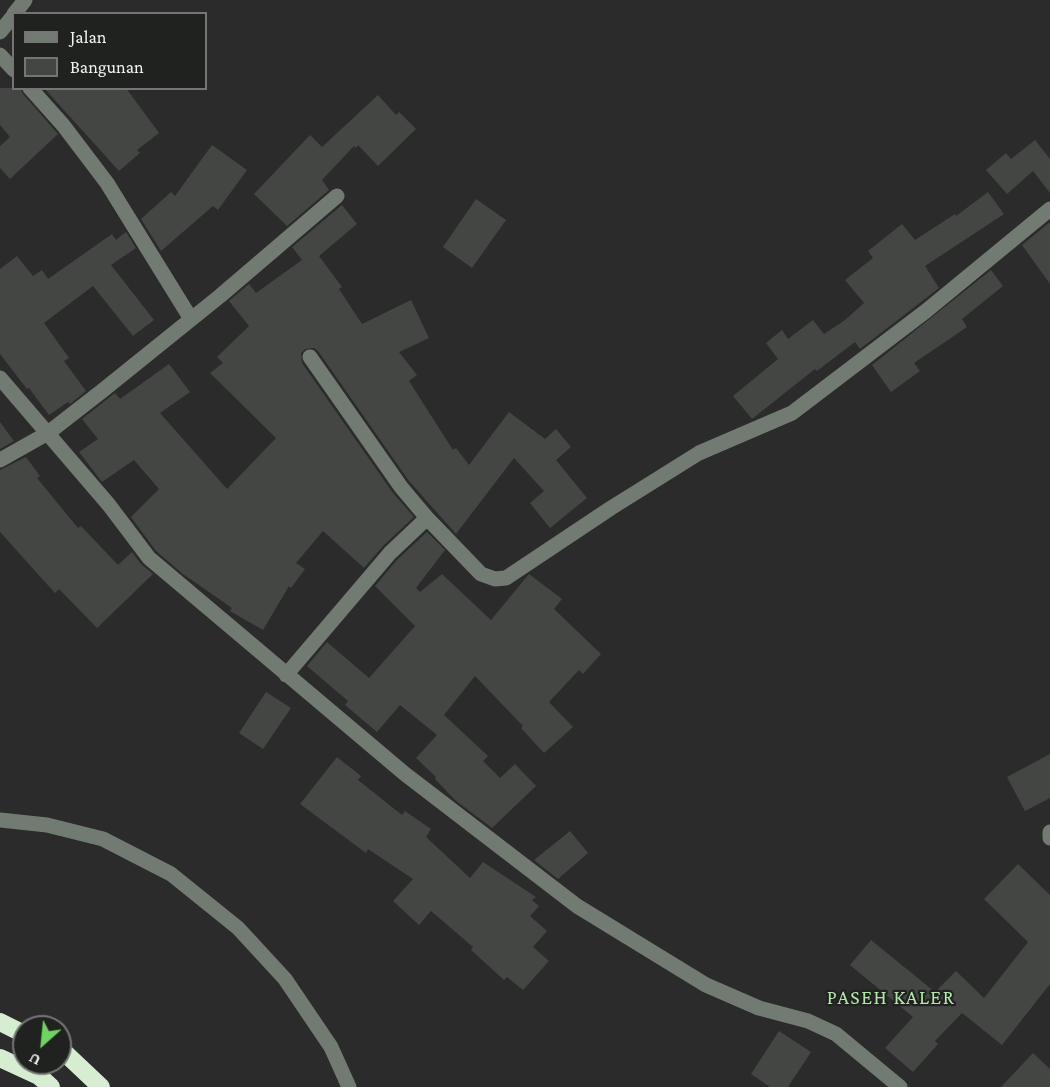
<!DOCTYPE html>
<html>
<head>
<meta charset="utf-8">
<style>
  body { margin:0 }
  #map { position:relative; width:1050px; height:1087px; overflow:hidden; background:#2a2b2a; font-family:"Crimson Pro",serif }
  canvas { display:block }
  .legend { position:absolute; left:12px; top:12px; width:195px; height:78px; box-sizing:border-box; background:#202220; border:2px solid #747574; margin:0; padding:8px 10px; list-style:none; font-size:18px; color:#f1f2f1 }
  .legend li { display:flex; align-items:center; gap:12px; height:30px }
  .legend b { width:30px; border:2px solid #747574 }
  .north { position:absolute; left:12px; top:1015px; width:60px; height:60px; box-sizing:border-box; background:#202220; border:2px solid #747574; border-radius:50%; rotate:207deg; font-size:16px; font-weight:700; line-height:24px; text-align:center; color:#f1f2f1 }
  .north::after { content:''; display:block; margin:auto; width:21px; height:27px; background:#6ed360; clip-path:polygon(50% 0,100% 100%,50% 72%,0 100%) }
</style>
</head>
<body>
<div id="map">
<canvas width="1050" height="1087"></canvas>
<ul class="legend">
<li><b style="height:8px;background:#727b71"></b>Jalan</li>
<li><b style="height:16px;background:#444644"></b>Bangunan</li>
</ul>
<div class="north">U</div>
</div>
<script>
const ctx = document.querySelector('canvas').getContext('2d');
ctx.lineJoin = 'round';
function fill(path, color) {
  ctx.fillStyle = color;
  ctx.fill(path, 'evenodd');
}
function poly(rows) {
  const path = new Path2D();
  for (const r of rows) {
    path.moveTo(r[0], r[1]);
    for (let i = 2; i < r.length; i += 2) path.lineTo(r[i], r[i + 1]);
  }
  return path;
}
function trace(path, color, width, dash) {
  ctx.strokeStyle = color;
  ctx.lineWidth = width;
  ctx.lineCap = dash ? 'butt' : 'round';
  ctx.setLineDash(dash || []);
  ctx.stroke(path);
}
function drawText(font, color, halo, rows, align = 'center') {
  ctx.font = font + ' "Crimson Pro",serif';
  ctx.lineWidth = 4.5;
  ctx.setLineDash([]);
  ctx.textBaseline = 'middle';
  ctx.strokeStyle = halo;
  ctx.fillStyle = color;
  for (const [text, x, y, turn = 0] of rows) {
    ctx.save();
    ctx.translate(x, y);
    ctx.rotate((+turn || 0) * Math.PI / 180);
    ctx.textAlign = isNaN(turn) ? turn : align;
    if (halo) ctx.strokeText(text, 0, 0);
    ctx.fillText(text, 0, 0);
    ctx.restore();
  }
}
fill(poly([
  [0,88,20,88,23,94,58,134,10,179,0,168,0,146,10,137,0,125],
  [44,88,126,88,159,133,137,150,140,153,119,171],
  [378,95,396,115,399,112,416,129,378,166,358,145,356,148,354,146,322,180,329,190,287,226,254,194,310,135,322,147],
  [1035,140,1050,159,1050,193,1033,171,1007,194,986,170,1006,153,1011,159],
  [212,145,247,170,218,210,213,206,161,251,141,219,171,192,175,196],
  [988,192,1004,214,925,266,939,288,860,349,855,342,817,371,815,369,752,419,733,396,778,359,766,343,782,330,788,339,813,320,824,334,845,320,864,303,845,280,873,258,868,251,902,224,915,240,955,214,956,216],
  [476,199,506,220,472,268,443,247],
  [342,205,357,224,319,256,342,287,339,289,362,324,411,300,429,338,399,352,417,375,409,381,453,450,456,448,469,465,509,412,545,439,556,429,571,447,556,460,587,498,550,528,530,503,544,491,514,458,456,534,409,481,318,351,314,348,305,349,301,353,302,363,393,493,414,517,383,546,364,568,323,531,296,563,305,569,291,588,289,586,263,630,230,611,232,608,183,574,156,551,131,517,159,489,134,460,102,482,79,452,98,439,82,419,115,393,120,399,169,364,190,392,160,413,227,489,276,438,210,373,223,363,217,357,249,326,229,301,249,284,256,293,302,260,292,247],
  [1050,222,1050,284,1022,245],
  [126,232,136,248,111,265,154,320,133,336,93,286,44,323,69,358,64,361,86,391,70,404,68,402,49,415,29,388,27,389,0,354,0,269,17,256,33,276,42,270,48,279,112,234,116,240],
  [991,270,1003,286,962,319,967,327,914,363,920,371,891,392,872,365],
  [0,422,14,441,0,449],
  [26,457,40,476,37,478,78,528,81,526,118,565,132,552,141,564,153,574,97,628,59,589,55,593,0,532,0,470],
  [427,532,445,550,416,588,420,592,442,574,491,620,529,574,562,599,554,609,601,654,583,674,579,670,549,702,573,727,544,753,521,728,523,726,475,676,444,715,488,756,483,761,500,778,515,764,536,786,492,828,455,800,435,779,436,777,416,758,437,735,400,705,377,732,345,705,348,701,307,666,327,642,369,678,415,626,375,586,397,560],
  [266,692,291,708,263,749,239,733],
  [1050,754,1050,798,1025,811,1007,777],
  [337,757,361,776,358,780,402,815,405,811,431,829,426,837,470,878,483,862,536,897,532,900,539,906,530,916,547,931,533,947,549,961,523,990,507,977,504,980,471,950,473,947,431,911,419,925,393,901,413,879,368,849,366,853,300,804],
  [570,831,588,853,558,879,534,860],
  [1018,864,1050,895,1050,984,1002,1045,962,1013,935,1041,938,1044,913,1072,885,1048,913,1017,850,965,871,940,935,992,956,971,984,998,1028,942,984,899],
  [779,1031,811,1052,788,1087,770,1087,751,1074],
  [1033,1053,1050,1069,1050,1087,1001,1087]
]), '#444644');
trace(poly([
  [14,14,25,0],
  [0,32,14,15],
  [0,55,14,70],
  [30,88,63,125,107,183,191,319],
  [310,357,401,487,427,518,481,574,495,579,506,578,611,508,699,453,792,413,926,311,1050,209],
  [0,378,109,505,149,558,405,774,577,906,706,985,759,1008,808,1021,836,1034,900,1087],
  [0,460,48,433,102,391,220,296,337,196],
  [286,675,390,553,427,518],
  [0,820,47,825,103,839,171,874,238,928,285,979,331,1047,349,1087],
  [1050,832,1050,838]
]), '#727b71', 15);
trace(poly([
  [0,1022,24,1034],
  [60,1050,65,1053,101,1087],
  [0,1058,39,1076,51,1087]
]), '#d6edd2', 18);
ctx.letterSpacing = '1.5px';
drawText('20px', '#b1e6a8', '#202220', [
  ["PASEH KALER",891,998]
]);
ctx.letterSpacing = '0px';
</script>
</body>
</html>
